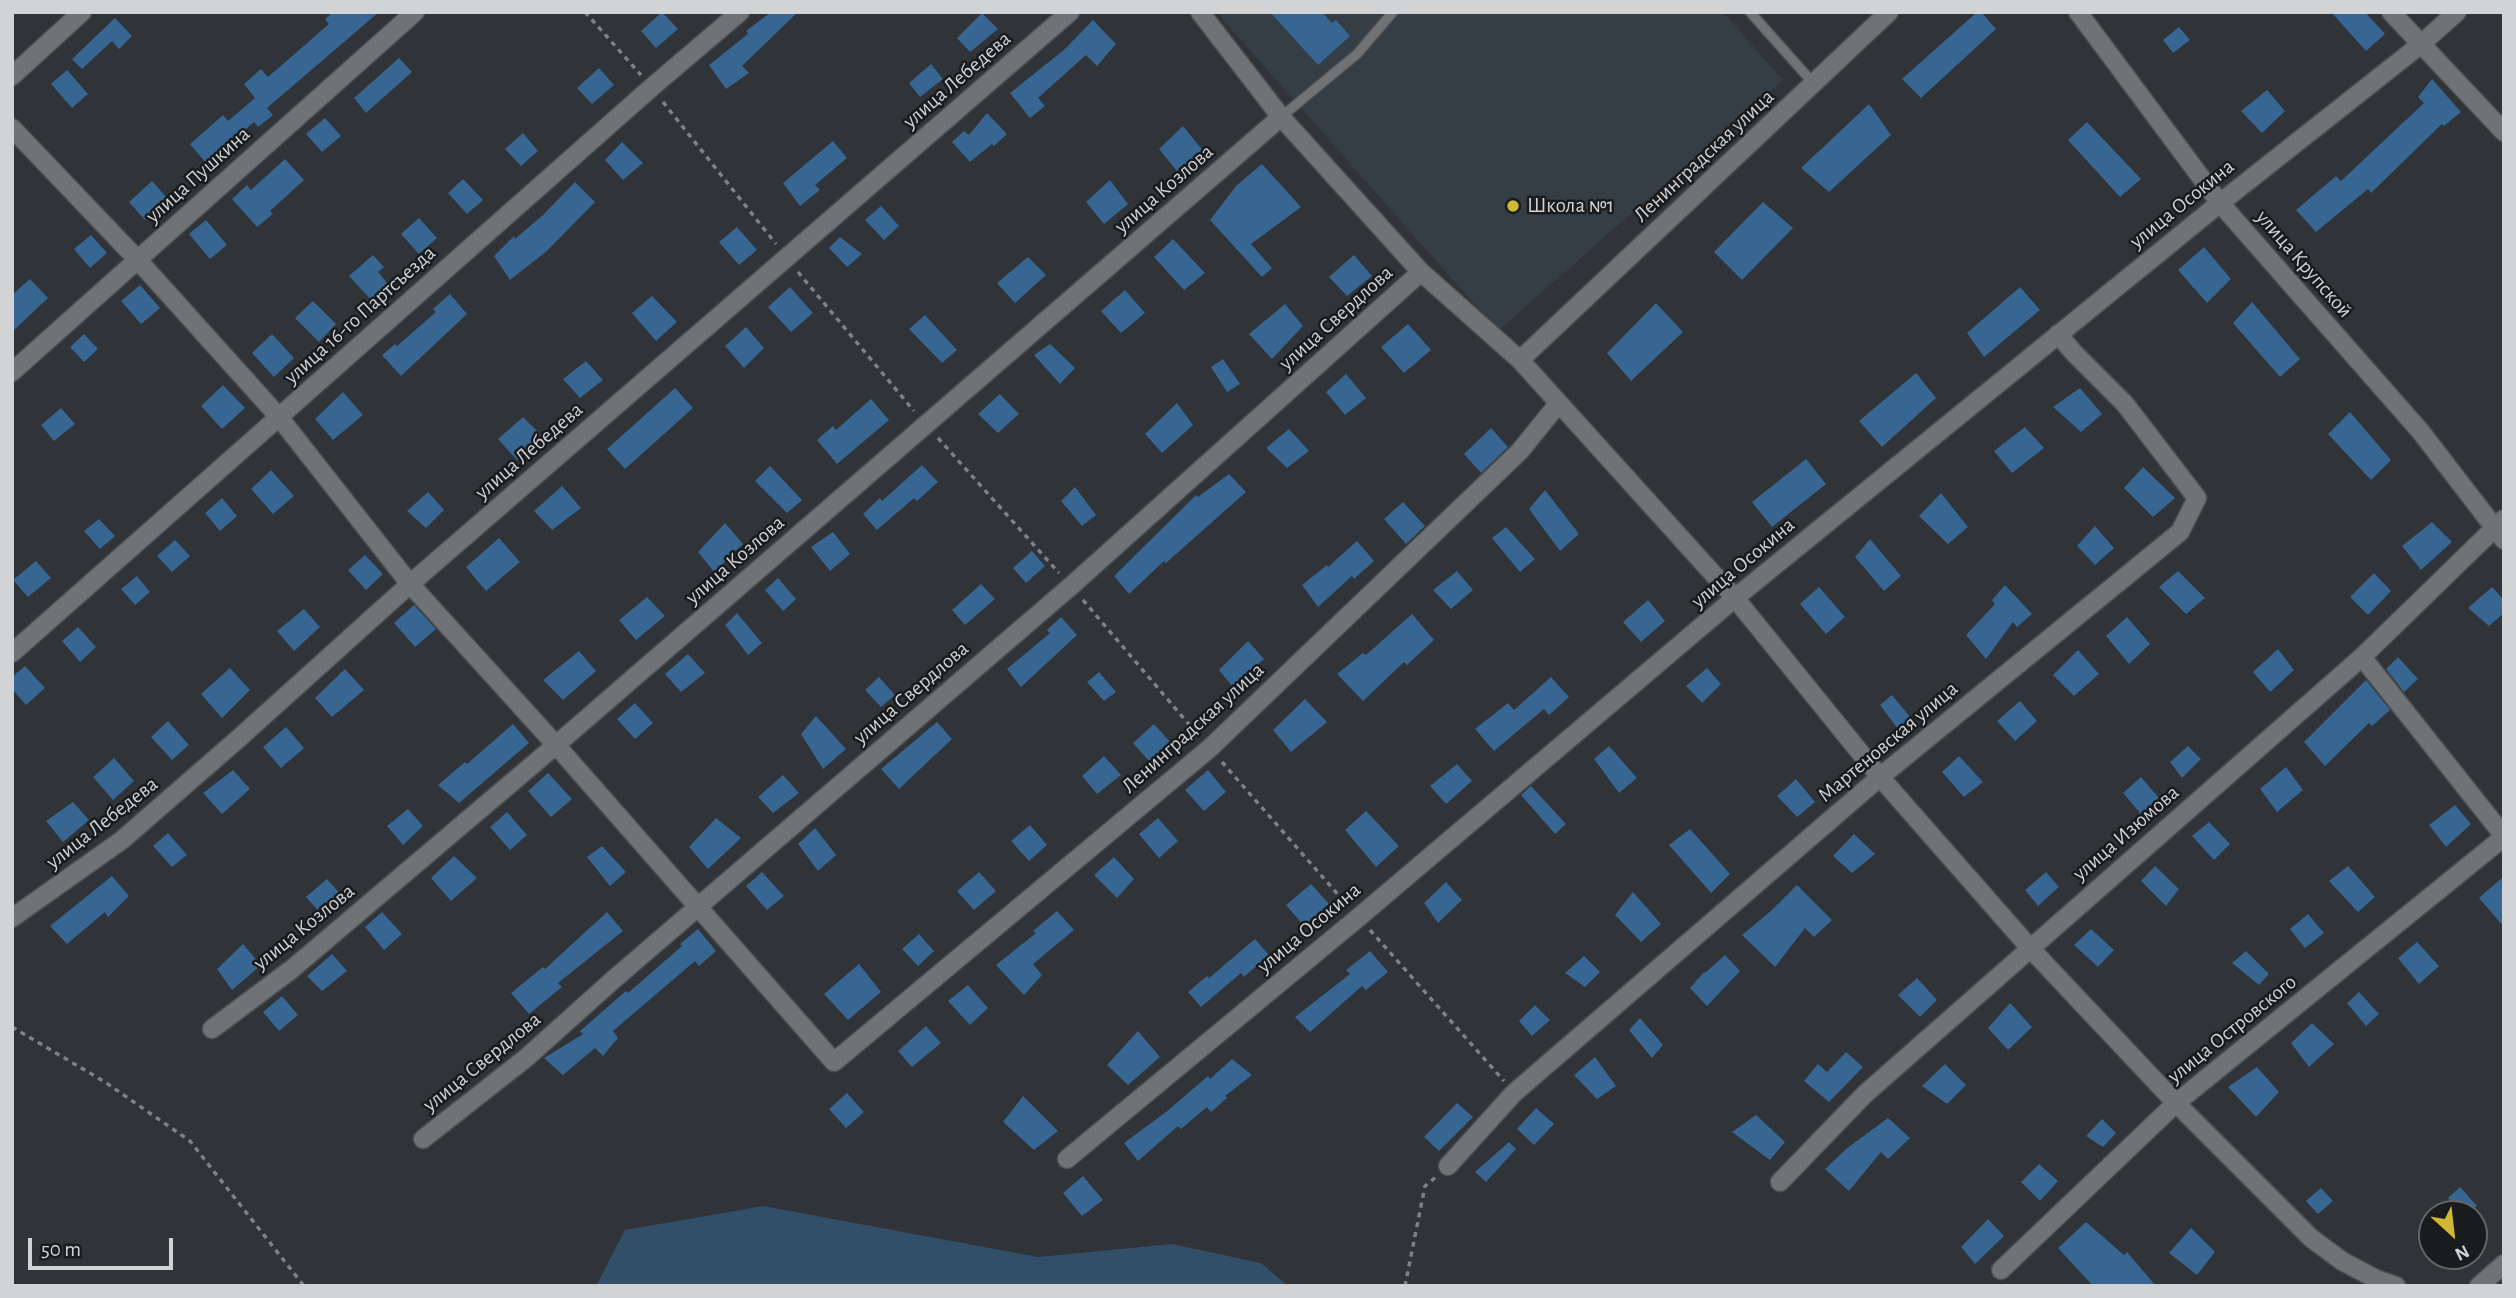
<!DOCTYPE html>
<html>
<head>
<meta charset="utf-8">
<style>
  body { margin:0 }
  #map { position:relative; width:2516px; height:1298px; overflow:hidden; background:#303337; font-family:"Alegreya Sans",sans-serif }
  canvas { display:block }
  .frame { position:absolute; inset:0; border:14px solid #d1d3d5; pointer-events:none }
  .north { position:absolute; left:2418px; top:1200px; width:70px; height:70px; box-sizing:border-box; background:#191b1c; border:2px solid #636566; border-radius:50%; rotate:153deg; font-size:19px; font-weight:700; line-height:28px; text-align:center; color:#d1d3d5 }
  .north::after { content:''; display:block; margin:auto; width:24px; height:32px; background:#d0b736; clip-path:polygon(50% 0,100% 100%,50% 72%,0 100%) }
  .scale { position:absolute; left:28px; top:1238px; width:145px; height:32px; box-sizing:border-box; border:4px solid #d1d3d5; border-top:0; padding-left:9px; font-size:21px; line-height:24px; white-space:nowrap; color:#d1d3d5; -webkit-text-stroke:5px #191b1c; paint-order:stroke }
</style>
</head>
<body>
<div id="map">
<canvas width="2516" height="1298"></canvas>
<div class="frame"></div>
<div class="north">N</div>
<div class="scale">50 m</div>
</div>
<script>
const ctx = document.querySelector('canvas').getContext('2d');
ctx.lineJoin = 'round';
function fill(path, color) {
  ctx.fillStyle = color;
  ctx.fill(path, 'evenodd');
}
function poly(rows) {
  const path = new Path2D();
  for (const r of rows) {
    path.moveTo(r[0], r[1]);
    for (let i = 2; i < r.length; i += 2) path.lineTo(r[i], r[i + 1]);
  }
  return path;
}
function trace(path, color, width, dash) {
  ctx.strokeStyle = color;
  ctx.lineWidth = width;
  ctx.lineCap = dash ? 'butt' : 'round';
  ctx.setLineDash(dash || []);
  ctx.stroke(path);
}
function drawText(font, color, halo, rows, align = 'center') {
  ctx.font = font + ' "Alegreya Sans",sans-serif';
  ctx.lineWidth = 5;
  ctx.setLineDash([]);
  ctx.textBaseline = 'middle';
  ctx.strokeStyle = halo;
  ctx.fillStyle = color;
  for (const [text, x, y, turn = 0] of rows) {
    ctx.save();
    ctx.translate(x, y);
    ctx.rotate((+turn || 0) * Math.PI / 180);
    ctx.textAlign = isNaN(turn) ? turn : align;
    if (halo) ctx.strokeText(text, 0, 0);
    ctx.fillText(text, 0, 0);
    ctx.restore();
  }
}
fill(poly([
  [1216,12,1723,12,1783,80,1498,331]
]), '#353d45');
fill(poly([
  [763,1206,1038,1257,1172,1244,1261,1263,1288,1286,596,1286,625,1230]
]), '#324f6a');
fill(poly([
  [333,12,379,12,267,108,273,115,258,127,254,122,206,163,190,144,223,115,228,121,255,98,244,84,261,69,268,77,329,24,325,19],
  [662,12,678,29,656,48,641,31],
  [771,12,798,12,742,66,749,73,726,89,709,65,748,34,746,31],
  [1270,12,1322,12,1332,23,1336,20,1350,36,1318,65],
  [1977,12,1981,12,1996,29,1921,98,1902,79],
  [2331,12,2365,12,2385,34,2366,51],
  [982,13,998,29,970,52,957,38],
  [115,18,132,36,119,49,112,41,82,69,72,59],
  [1093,20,1116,44,1097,66,1086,55,1038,98,1045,106,1030,118,1010,93,1065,49],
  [2179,27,2190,40,2173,53,2163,40],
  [399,58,412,72,366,113,354,98],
  [931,64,943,79,920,97,909,83],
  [599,68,614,85,592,104,577,88],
  [67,70,88,94,72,108,51,84],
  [2432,79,2461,112,2444,126,2442,124,2371,193,2368,189,2316,232,2296,210,2336,176,2341,181,2424,103,2418,97],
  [2267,90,2285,111,2262,133,2241,111],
  [1869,104,1891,135,1829,192,1801,168],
  [987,113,1007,134,994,146,992,144,970,162,952,142,964,131,969,135],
  [325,118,341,136,322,152,306,134],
  [2087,122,2141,179,2120,197,2068,140],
  [1183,126,1204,152,1177,171,1159,149],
  [523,133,538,151,521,166,505,149],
  [833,141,847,158,815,185,820,190,800,206,783,183],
  [622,142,643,163,623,180,605,160],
  [285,159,304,180,270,211,273,214,257,227,232,199,247,185,251,190],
  [1262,164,1301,207,1251,244,1272,268,1262,277,1210,220,1237,185],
  [463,179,483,200,467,214,448,193],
  [1110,180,1128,204,1104,224,1086,202],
  [152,181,168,199,145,220,129,202],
  [575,182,595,202,547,251,510,280,494,256,514,236,515,239,543,215],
  [1763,202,1793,228,1742,280,1714,252],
  [881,206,899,226,884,240,865,220],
  [419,218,437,238,419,254,401,234],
  [206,220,227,245,210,259,189,234],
  [737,227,757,250,739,265,719,242],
  [91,235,107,253,90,268,74,249],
  [840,237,862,254,847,267,829,248],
  [1173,239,1205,273,1184,290,1154,257],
  [2204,247,2231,279,2207,303,2178,270],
  [373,255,384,267,378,272,388,284,371,300,349,276],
  [1354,255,1372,276,1347,296,1329,277],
  [1028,257,1046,275,1015,303,997,283],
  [30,279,48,298,12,332,12,295],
  [140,285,160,308,141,324,121,301],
  [790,287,813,313,791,332,768,307],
  [2020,287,2040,310,1984,357,1967,333],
  [1125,290,1145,313,1121,333,1101,311],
  [450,294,467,314,401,376,382,355,395,344,397,346,436,312,433,309],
  [652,296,677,322,656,341,632,313],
  [313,301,336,324,319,342,295,318],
  [2252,302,2300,359,2280,377,2233,323],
  [1656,303,1683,332,1631,381,1607,353],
  [1285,304,1303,326,1272,359,1249,334],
  [925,315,957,350,942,363,909,329],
  [1408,324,1431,350,1404,373,1381,347],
  [746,327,764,348,744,368,725,346],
  [84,334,98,349,84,362,70,347],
  [272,334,294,358,274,377,252,353],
  [1050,344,1075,368,1060,384,1034,355],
  [1223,359,1240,384,1227,392,1211,367],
  [586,361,603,380,580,398,563,379],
  [1916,373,1936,398,1882,447,1859,421],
  [1346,374,1366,398,1345,415,1326,392],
  [223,385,245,408,222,429,201,406],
  [675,388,693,408,625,469,607,449],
  [2080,388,2102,414,2081,432,2053,407],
  [343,392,363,415,333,440,315,419],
  [1000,394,1019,414,998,433,978,414],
  [871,399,889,420,837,464,817,440,833,426,836,430],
  [1177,403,1193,425,1162,453,1145,434],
  [61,408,75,424,54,441,41,425],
  [2350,412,2391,460,2371,480,2328,434],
  [523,417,543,437,517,460,498,439],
  [2025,427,2044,448,2012,473,1994,451],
  [1491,428,1508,447,1481,473,1464,454],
  [1289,429,1309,451,1287,468,1266,448],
  [1806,459,1826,484,1772,527,1752,502],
  [922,465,938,482,917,501,914,498,877,530,863,514,880,498,882,501],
  [770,466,802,500,787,513,755,481],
  [2143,467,2175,498,2153,517,2124,488],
  [271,470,294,496,273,514,251,489],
  [1229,474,1246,492,1166,563,1164,561,1129,594,1114,576,1196,495,1198,497],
  [562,486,581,508,552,530,534,511],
  [1075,487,1096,515,1082,526,1061,501],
  [1545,490,1579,534,1560,551,1529,509],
  [428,492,444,510,426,528,407,511],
  [1941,493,1968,527,1948,544,1919,516],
  [222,498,237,516,220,531,205,513],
  [1403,502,1425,526,1406,544,1384,519],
  [99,519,115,536,100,549,84,531],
  [2432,522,2452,542,2421,570,2402,546],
  [725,523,743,544,714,572,698,552],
  [2095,526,2114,548,2095,565,2077,546],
  [1506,527,1535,559,1520,572,1492,538],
  [833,532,850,554,830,571,811,547],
  [499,538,520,562,486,591,466,567],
  [1870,539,1901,576,1884,591,1855,557],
  [175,540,190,556,172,572,157,556],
  [1357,541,1374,561,1354,579,1352,576,1318,607,1302,585,1327,565,1328,567],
  [1032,551,1045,566,1026,583,1013,568],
  [365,555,383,574,366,590,348,570],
  [36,561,51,578,28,597,13,580],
  [1457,571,1473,590,1451,609,1433,590],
  [2178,571,2205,598,2186,614,2159,587],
  [2374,573,2391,591,2368,615,2350,597],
  [137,576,150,592,135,605,121,589],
  [778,578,796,599,783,611,765,590],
  [981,584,995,599,965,625,952,610],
  [2005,585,2032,614,2017,627,2013,622,1986,659,1966,635,1995,604,1992,600],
  [1819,587,1845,617,1826,634,1800,604],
  [2492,587,2504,600,2504,613,2489,626,2468,608],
  [647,597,665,616,636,640,619,620],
  [1648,600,1665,621,1641,642,1623,622],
  [414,605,436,629,415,647,394,623],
  [304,609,320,627,294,651,277,631],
  [737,613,762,643,748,655,725,625],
  [1412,614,1434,640,1407,665,1404,662,1363,701,1337,674,1363,653,1366,655],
  [1061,617,1077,635,1021,687,1007,669,1050,633,1047,630],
  [2127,617,2150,644,2129,664,2106,636],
  [78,627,96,647,80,662,62,641],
  [1248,641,1264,659,1232,686,1219,670],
  [2278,649,2294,670,2270,692,2253,672],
  [2078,650,2099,674,2074,696,2053,675],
  [579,651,596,671,563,700,543,680],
  [688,654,705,673,681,692,665,674],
  [2398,657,2418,679,2404,692,2386,669],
  [25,666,45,688,26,705,12,689,12,677],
  [230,668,250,690,222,718,201,694],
  [1707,668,1721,684,1702,703,1686,686],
  [345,669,364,690,332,717,315,698],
  [1099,672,1116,692,1104,701,1087,682],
  [879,677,895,695,881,707,865,690],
  [1551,677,1569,697,1549,715,1544,709,1494,751,1475,729,1508,703,1514,710],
  [2366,680,2390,710,2372,726,2369,723,2325,766,2304,742],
  [1892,695,1911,718,1898,729,1880,705],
  [1305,699,1327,722,1291,752,1273,730],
  [2020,701,2037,721,2015,741,1997,721],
  [635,703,653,723,635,739,617,719],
  [816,716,846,749,823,769,801,734],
  [168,721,189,745,172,760,151,737],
  [937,722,952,739,899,789,881,769],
  [513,724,529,743,459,803,438,785,465,762,467,764],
  [1154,724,1171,743,1149,761,1133,743],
  [286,727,304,748,281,768,263,747],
  [1609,746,1637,778,1619,793,1594,759],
  [2188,746,2201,759,2182,778,2170,762],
  [1104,756,1121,775,1097,794,1082,776],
  [1959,756,1983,782,1964,797,1942,772],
  [114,758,134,781,113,800,93,777],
  [1457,764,1472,781,1446,804,1430,786],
  [2286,767,2303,790,2277,812,2260,789],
  [233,770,250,789,222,814,203,793],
  [1208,770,1226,792,1204,811,1185,790],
  [548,773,572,799,551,817,528,791],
  [783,775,799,793,773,813,758,797],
  [2141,777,2159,798,2141,814,2123,793],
  [1796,779,1815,802,1797,817,1777,796],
  [1531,786,1566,824,1555,834,1521,795],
  [73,802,89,820,63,842,46,821],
  [2455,805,2471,824,2446,847,2429,825],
  [408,809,423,826,403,845,387,826],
  [1366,811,1399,846,1376,867,1345,830],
  [507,812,527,835,510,850,490,827],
  [716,818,741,838,708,869,689,847],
  [1158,818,1178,841,1159,858,1139,834],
  [2209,822,2230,844,2214,860,2192,836],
  [1030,825,1047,845,1029,861,1011,841],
  [815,828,836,855,818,871,798,844],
  [1690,829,1730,874,1711,893,1669,845],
  [168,833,187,855,172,867,153,846],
  [1854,834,1875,854,1852,873,1833,856],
  [602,846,626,872,610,886,587,857],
  [454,856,477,878,451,901,431,878],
  [1114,857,1134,879,1117,898,1094,875],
  [2155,866,2179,889,2166,906,2141,881],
  [2348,866,2375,897,2358,912,2329,881],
  [762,872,784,896,767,910,746,886],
  [979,872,996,891,974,910,957,891],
  [2046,872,2059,887,2038,906,2025,890],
  [112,876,129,896,108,917,105,912,67,944,50,926],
  [2504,876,2504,927,2479,898],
  [327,879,344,898,323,916,306,897],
  [1446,882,1462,900,1438,923,1424,903],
  [1311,884,1329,904,1304,926,1286,905],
  [1797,885,1832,920,1814,937,1805,928,1775,967,1742,935,1772,910],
  [1633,892,1661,924,1641,942,1615,915],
  [1057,911,1074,930,1033,964,1042,975,1024,995,996,965,1036,933,1033,931],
  [382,912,402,934,384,950,365,927],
  [607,912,623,931,558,983,562,987,529,1014,511,993,543,967,545,969],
  [2308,914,2324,933,2305,948,2290,929],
  [698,929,716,951,699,966,695,961,613,1031,618,1038,603,1056,595,1048,563,1075,544,1058,583,1034,580,1031,626,991,628,993,682,946,680,944],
  [2091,929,2114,950,2098,967,2074,945],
  [919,934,934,951,918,966,902,949],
  [1255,939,1269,955,1244,977,1241,973,1201,1007,1188,992,1207,976,1209,978],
  [2417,942,2439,966,2419,984,2398,958],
  [243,944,261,965,232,990,217,969],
  [1370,951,1388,972,1366,990,1362,986,1310,1032,1295,1017,1350,974,1346,970],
  [2246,951,2269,974,2259,985,2232,963],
  [332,954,347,971,322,991,307,976],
  [1725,955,1740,971,1707,1006,1690,988,1704,972,1705,973],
  [1584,956,1600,972,1585,987,1565,973],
  [859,964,881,992,848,1020,824,994],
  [1917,978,1937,1000,1920,1017,1898,995],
  [968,985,988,1008,970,1025,948,1001],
  [2359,992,2379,1014,2366,1026,2347,1003],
  [282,996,298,1015,279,1031,263,1012],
  [2010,1003,2032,1027,2008,1050,1988,1028],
  [1535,1005,1550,1020,1532,1036,1519,1021],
  [1640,1018,1663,1045,1652,1058,1629,1030],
  [2312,1023,2334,1044,2309,1067,2291,1043],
  [926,1026,941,1043,912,1067,898,1051],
  [1138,1031,1160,1057,1128,1085,1107,1065],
  [1846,1052,1863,1067,1829,1102,1804,1081,1818,1064,1827,1072],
  [1595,1057,1616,1086,1597,1099,1574,1075],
  [1232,1059,1252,1075,1225,1096,1227,1098,1211,1112,1207,1107,1181,1129,1178,1126,1138,1161,1124,1143,1166,1112,1208,1076,1210,1079],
  [1945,1064,1966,1085,1947,1104,1922,1086],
  [2257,1067,2279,1092,2256,1117,2228,1087],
  [847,1093,864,1112,846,1128,829,1109],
  [1023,1096,1058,1131,1034,1150,1003,1122],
  [1457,1103,1473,1117,1439,1151,1424,1137],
  [1536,1108,1554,1124,1534,1145,1517,1129],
  [1756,1115,1785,1142,1770,1160,1732,1132],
  [1888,1118,1910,1138,1888,1159,1881,1152,1849,1191,1825,1169,1846,1149],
  [2102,1119,2116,1133,2103,1147,2086,1136],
  [1509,1142,1516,1149,1486,1182,1475,1172],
  [2039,1164,2058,1181,2040,1201,2021,1182],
  [1083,1176,1103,1200,1082,1216,1063,1193],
  [2460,1187,2477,1206,2468,1214,2462,1214,2448,1198],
  [2321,1188,2333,1201,2318,1214,2306,1201],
  [1988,1219,2004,1236,1975,1264,1961,1247],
  [2086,1222,2124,1255,2127,1252,2156,1286,2093,1286,2058,1248],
  [2191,1228,2215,1252,2197,1275,2169,1253]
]), '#366691');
const lane = poly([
  [1750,12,1814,84],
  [1281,117,1357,54,1393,12]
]);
const street = poly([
  [1200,12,1281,117,1421,272,1520,360,1735,598,1880,777,2030,948,2176,1103,2311,1238,2342,1261,2376,1279,2396,1286],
  [2078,12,2220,203,2421,432,2504,540],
  [2391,12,2504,132],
  [12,76,82,12],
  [12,128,137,259,279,417,410,584,556,745,834,1062,1210,748,1520,451,1558,404],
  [1520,360,1889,12],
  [12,372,415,12],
  [12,653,652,87,740,12],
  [2362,657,2504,836],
  [12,918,122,840,238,739,410,584,1070,12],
  [212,1029,292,969,556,745,1281,117],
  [423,1139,526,1058,613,980,1071,586,1421,272],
  [1067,1159,1359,917,1735,598,2220,203,2420,45,2457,12],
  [1448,1166,1514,1093,1880,777,2180,532,2197,498,2125,404,2073,352,2058,334],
  [1780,1182,1865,1094,2362,657,2504,519],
  [2001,1270,2176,1103,2504,837],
  [2479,1286,2504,1264]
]);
trace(lane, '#4c4f51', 12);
trace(street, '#4c4f51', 21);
trace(poly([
  [585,12,641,75],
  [663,102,776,244],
  [798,272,914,411],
  [938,438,1059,573],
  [1083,600,1198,735],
  [1222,762,1348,906],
  [1370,930,1504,1081],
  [12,1027,105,1082,190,1141,304,1286],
  [1405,1286,1425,1186,1436,1177]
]), '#7f8184', 3.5, [5, 5]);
trace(lane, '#6f7376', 9);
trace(street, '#6f7376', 18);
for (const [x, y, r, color] of [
  [1513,206,7,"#d0b736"]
]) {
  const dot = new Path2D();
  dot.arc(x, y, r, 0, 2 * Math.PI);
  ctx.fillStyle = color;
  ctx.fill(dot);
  trace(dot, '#191b1c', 2.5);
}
drawText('21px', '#d1d3d5', '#191b1c', [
  ["улица Лебедева",957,80,-41],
  ["Ленинградская улица",1704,156,-43],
  ["улица Пушкина",198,175,-42],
  ["улица Козлова",1164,189,-41],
  ["улица Осокина",2182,204,-39],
  ["улица Крупской",2304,264,49],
  ["улица 16-го Партсъезда",360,315,-42],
  ["улица Свердлова",1336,318,-42],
  ["улица Лебедева",529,451,-41],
  ["улица Козлова",735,560,-41],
  ["улица Осокина",1743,563,-40],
  ["улица Свердлова",911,693,-41],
  ["Ленинградская улица",1193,728,-42],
  ["Мартеновская улица",1888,742,-40],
  ["улица Лебедева",102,823,-38],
  ["улица Изюмова",2126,833,-41],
  ["улица Козлова",304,927,-39],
  ["улица Осокина",1309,928,-40],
  ["улица Островского",2232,1029,-39],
  ["улица Свердлова",482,1062,-39]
]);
drawText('21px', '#d1d3d5', '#191b1c', [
  ["Школа №1",1527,206]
], 'left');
</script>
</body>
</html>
